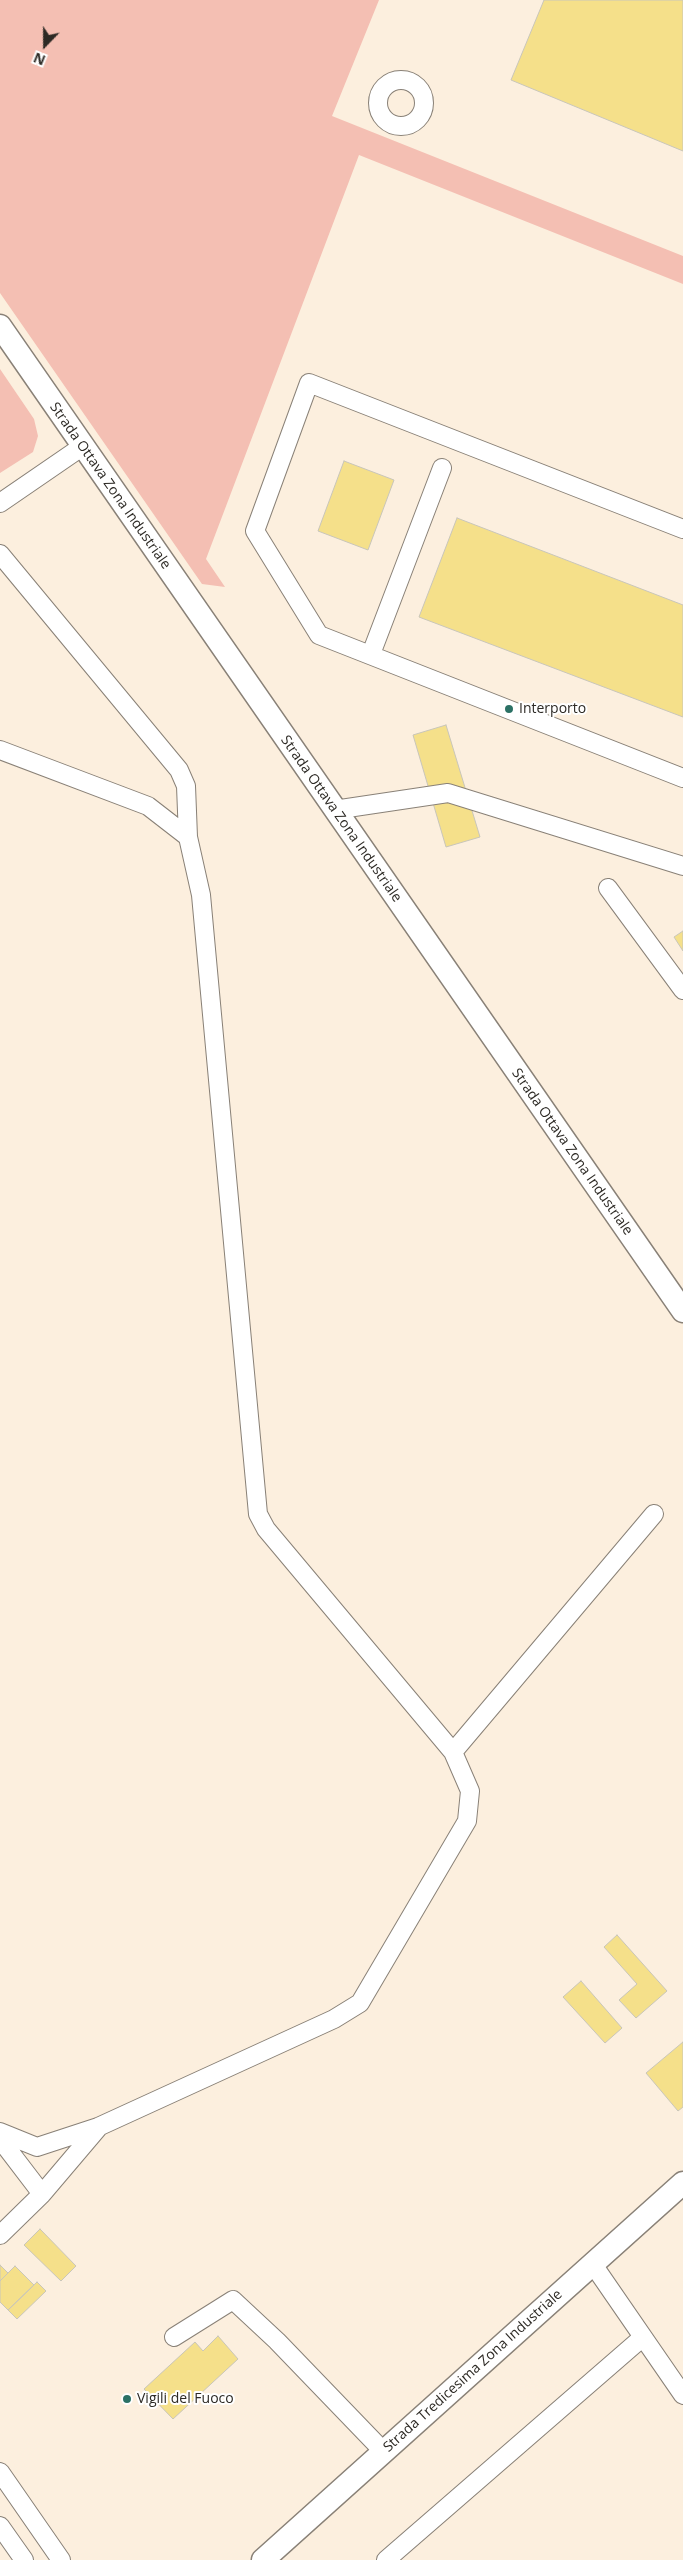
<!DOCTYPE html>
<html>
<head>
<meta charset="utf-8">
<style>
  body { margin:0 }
  #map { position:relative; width:683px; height:2560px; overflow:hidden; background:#fff8f0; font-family:"Open Sans",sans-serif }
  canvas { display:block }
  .north { position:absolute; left:20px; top:20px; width:50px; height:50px; -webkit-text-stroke:4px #fff; paint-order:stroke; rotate:202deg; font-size:14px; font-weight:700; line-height:20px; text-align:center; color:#2d2a25 }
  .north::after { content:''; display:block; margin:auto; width:18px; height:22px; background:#2d2a25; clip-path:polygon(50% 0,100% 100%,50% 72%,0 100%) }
</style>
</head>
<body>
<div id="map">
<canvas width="683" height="2560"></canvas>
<div class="north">N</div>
</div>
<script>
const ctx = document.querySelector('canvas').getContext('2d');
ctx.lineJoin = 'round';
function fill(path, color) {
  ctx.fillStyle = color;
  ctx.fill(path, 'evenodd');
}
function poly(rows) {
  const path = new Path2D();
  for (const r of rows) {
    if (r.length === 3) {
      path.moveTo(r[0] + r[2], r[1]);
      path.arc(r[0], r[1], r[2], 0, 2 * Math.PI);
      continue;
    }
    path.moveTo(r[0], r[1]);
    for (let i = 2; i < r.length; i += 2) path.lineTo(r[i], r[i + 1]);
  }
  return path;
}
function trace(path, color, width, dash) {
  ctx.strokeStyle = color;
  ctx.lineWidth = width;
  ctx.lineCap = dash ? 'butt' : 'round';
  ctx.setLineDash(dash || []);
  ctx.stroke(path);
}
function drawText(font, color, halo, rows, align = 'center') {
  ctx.font = font + ' "Open Sans",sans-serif';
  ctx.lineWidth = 4;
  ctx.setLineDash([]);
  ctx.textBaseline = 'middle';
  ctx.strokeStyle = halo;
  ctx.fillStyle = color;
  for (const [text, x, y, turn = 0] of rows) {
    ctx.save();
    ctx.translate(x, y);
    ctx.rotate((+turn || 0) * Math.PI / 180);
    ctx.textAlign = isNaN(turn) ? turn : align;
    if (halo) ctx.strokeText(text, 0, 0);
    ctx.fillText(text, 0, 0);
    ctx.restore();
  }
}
fill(poly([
  [0,0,683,0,683,2560,0,2560]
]), '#fcefde');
fill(poly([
  [0,0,379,0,332,116,683,256,683,284,359,155,206,559,225,587,202,584,0,293],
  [0,369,34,419,38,436,33,452,0,473]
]), '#f4bfb3');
const building = poly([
  [544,0,683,0,683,151,511,80,544,0],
  [344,461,394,480,368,550,318,531,344,461],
  [457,518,683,605,683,717,419,617,457,518],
  [446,725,480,837,446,847,413,735,446,725],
  [683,931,683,951,674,937,683,931],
  [617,1935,667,1991,636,2018,619,2000,637,1984,604,1947,617,1935],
  [581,1981,622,2028,605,2043,563,1997,581,1981],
  [683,2042,683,2107,678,2111,646,2073,683,2042],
  [40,2229,76,2266,61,2281,24,2245,40,2229],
  [0,2265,8,2273,0,2281,0,2265],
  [15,2266,34,2285,8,2310,0,2302,0,2281,15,2266],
  [37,2282,46,2291,17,2319,8,2310,37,2282],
  [218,2336,238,2359,173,2419,144,2389,195,2342,203,2351,218,2336]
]);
fill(building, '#f5e08a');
trace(building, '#c9c6ba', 1);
const minor = poly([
  [401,103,23],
  [0,503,83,446],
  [683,529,309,383,255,531,319,635,683,778],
  [0,554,179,770,186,786,188,837,148,806,0,750],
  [371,654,442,468],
  [334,810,448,793,683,866],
  [608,888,683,990],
  [453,1752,654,1514],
  [0,2132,37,2147,98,2127,334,2019,360,2003,467,1821,470,1791,453,1752,266,1529,258,1514,201,895,188,837],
  [0,2139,42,2194,0,2235],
  [42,2194,98,2128],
  [592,2263,683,2395],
  [174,2337,233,2300,277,2341,383,2451],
  [0,2472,61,2560],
  [0,2526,24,2560],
  [386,2560,643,2337]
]);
const major = poly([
  [0,326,683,1311],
  [263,2560,683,2183]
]);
trace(minor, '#898177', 20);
trace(major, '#898177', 25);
trace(minor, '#fff', 18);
trace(major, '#fff', 22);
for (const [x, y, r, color] of [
  [509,709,5,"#2b7165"],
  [127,2399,5,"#2b7165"]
]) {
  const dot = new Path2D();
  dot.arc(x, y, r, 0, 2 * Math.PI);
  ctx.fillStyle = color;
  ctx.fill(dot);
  trace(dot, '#fff', 2);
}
drawText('14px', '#2d2a25', '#fff', [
  ["Strada Ottava Zona Industriale",110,486,55],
  ["Strada Ottava Zona Industriale",341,819,55],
  ["Strada Ottava Zona Industriale",572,1152,55],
  ["Strada Tredicesima Zona Industriale",473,2371,-42]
]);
drawText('14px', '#2d2a25', '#fff', [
  ["Interporto",519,709],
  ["Vigili del Fuoco",137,2399]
], 'left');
</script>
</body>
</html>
